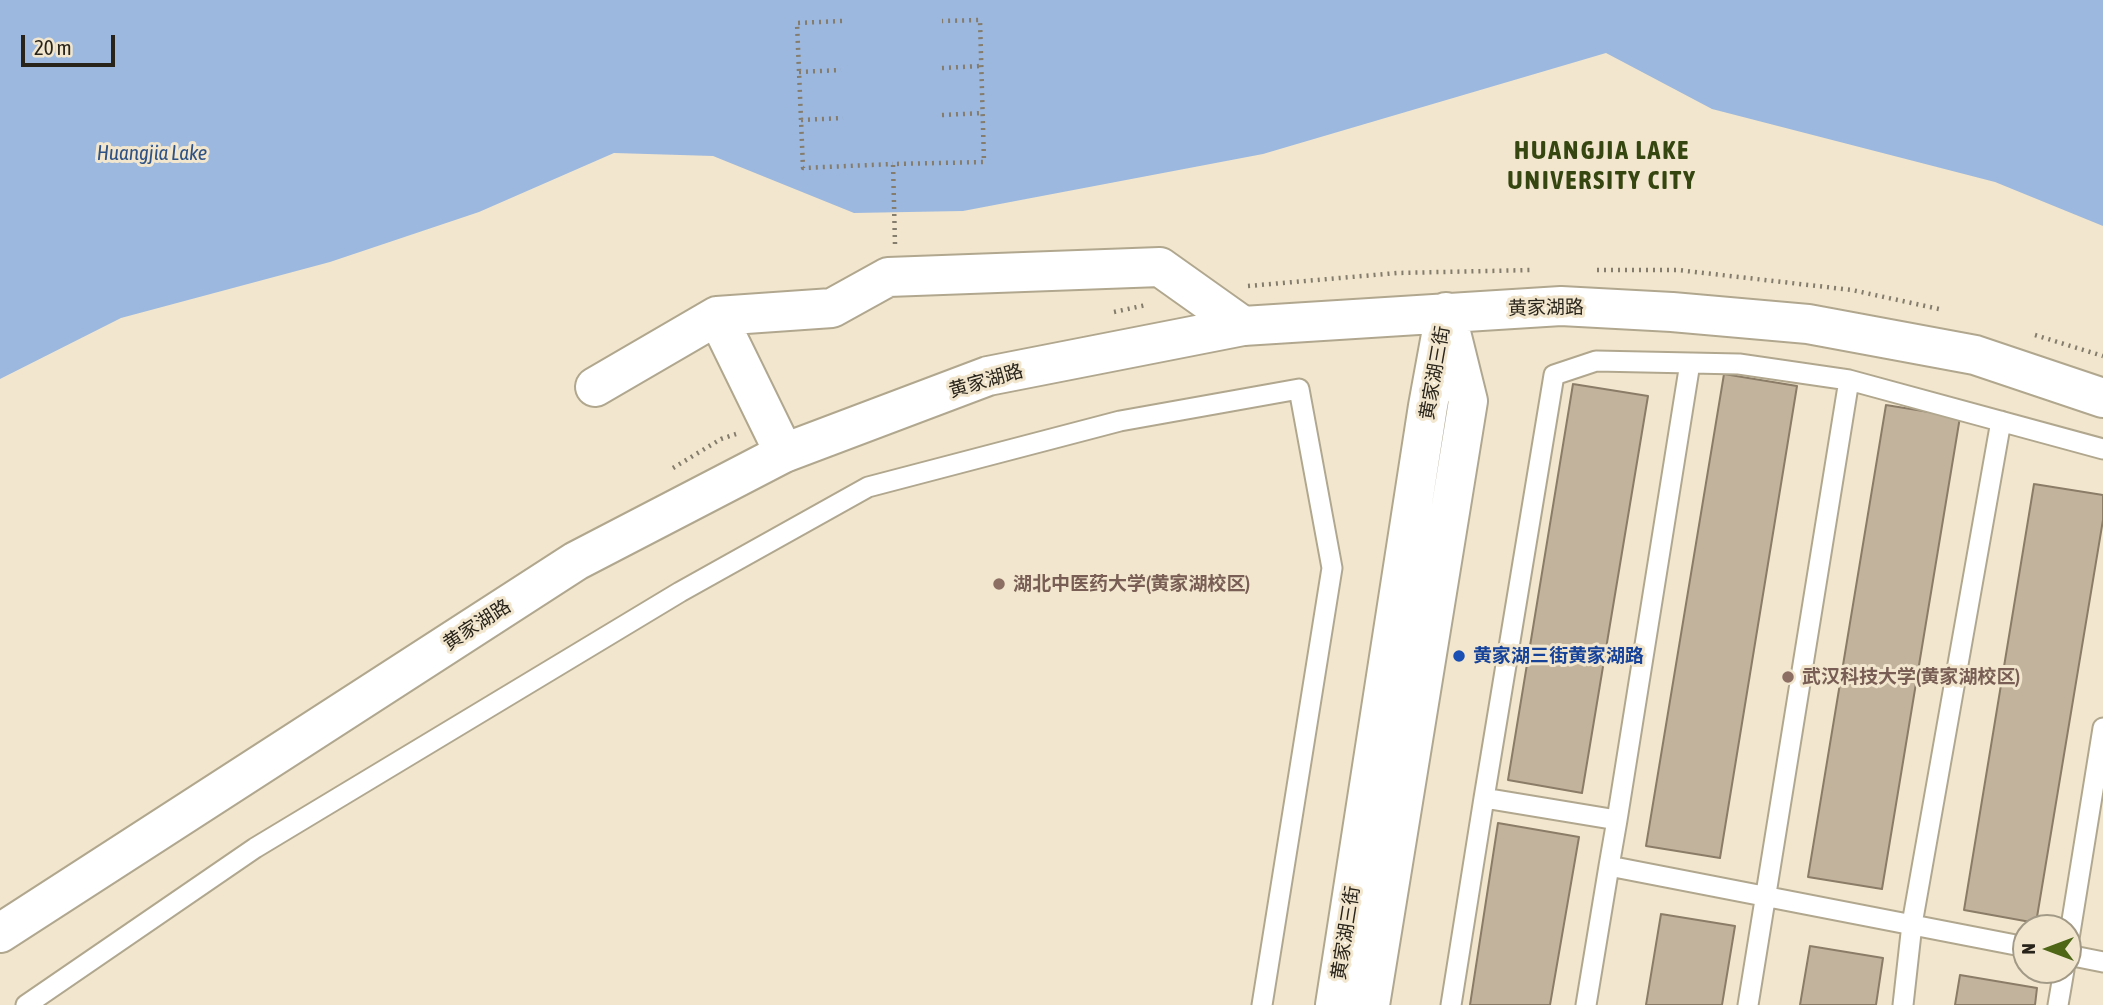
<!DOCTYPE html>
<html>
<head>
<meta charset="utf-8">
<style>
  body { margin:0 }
  #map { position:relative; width:2103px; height:1005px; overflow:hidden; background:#f2e7ce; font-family:"Asap Condensed",sans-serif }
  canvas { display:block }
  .north { position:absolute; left:2012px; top:914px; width:70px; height:70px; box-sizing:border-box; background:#f2e7ce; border:2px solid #a29986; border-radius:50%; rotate:270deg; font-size:19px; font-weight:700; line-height:28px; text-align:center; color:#29241b }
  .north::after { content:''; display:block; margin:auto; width:24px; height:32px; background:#4e6616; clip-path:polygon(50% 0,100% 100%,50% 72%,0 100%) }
  .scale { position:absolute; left:21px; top:35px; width:94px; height:32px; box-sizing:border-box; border:4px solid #29241b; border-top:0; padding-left:9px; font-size:21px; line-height:24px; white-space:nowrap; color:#29241b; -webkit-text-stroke:5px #f2e7ce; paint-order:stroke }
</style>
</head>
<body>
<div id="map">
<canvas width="2103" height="1005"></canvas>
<div class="north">N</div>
<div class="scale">20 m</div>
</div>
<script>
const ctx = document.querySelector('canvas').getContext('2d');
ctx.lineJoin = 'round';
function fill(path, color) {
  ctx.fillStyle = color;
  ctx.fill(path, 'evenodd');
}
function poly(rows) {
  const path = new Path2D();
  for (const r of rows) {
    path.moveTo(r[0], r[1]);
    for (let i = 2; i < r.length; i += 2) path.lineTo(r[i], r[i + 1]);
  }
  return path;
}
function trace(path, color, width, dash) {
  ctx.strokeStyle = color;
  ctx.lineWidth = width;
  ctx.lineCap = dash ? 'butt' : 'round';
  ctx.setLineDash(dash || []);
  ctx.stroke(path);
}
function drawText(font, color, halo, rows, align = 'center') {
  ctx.font = font + ' "Asap Condensed","Noto Sans SC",sans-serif';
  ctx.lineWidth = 6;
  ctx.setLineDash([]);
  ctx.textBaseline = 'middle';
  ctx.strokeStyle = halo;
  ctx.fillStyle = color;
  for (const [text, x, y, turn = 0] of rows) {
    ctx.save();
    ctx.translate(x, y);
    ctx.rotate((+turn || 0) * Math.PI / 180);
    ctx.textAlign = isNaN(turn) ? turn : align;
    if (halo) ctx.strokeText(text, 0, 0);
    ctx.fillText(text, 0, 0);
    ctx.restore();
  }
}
fill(poly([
  [0,0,2103,0,2103,226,1995,182,1712,109,1606,53,1263,154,963,211,854,213,713,156,614,153,479,212,330,262,121,318,0,379]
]), '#9db8df');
const building = poly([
  [1724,374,1797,386,1720,858,1646,846,1724,374],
  [1573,384,1648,396,1582,793,1508,780,1573,384],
  [1886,405,1960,417,1882,889,1808,877,1886,405],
  [2034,484,2103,495,2103,520,2036,923,1964,910,2034,484],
  [1498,823,1579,837,1550,1005,1470,1005,1498,823],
  [1661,914,1735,926,1722,1005,1646,1005,1661,914],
  [1810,946,1883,958,1876,1005,1800,1005,1810,946],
  [1960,975,2037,988,2035,1005,1955,1005,1960,975]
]);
fill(building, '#c2b39d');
trace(building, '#8a7c67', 2);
const lane = poly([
  [1617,820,1690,363],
  [2068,945,2103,728],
  [2026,947,1609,866,1617,820,1484,798,1554,375,1596,361,1739,364,1849,380,2103,449],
  [2068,955,2103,962],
  [26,1005,255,848,680,592,868,487,1120,421,1299,389,1332,568,1262,1005],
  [1451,1005,1484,798],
  [1586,1005,1609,866],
  [1748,1005,1849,380],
  [1903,1005,1912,924,2001,421],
  [2058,1005,2064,970]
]);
const street = poly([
  [717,316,784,453],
  [595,387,717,316,832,308,888,277,1160,267,1243,326]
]);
const secondary = poly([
  [0,933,576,561,784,453,988,376,1243,326,1561,306,1672,312,1808,324,1975,355,2103,398],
  [1335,1005,1428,406,1443,324],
  [1370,1005,1468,401,1446,312]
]);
trace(lane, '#b1a78f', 23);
trace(street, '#b1a78f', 42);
trace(secondary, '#b1a78f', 42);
trace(poly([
  [842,21,797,23,803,168,893,164],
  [942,68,981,66],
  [799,72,841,70],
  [942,115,983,113],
  [801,120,843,118],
  [895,244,893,164,984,162,980,20,942,21],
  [1597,270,1678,270,1852,290,1939,309],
  [1248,286,1397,273,1532,270],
  [1114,312,1146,305],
  [2035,335,2103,356],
  [673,468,721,439,736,434]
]), '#847c6c', 4.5, [2, 5]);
trace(lane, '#fff', 19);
trace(street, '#fff', 38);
trace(secondary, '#fff', 38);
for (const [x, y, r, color] of [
  [999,584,7,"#8d6e63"],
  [1459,656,7,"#1a4fb4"],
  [1788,677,7,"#8d6e63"]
]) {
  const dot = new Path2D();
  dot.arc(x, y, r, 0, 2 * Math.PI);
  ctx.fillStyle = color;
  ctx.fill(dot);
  trace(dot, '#f2e7ce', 2.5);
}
drawText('19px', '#29241b', '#f2e7ce', [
  ["黄家湖路",1546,308,-1],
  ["黄家湖三街",1435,373,-80],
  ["黄家湖路",986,381,-16],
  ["黄家湖路",477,625,-33],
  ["黄家湖三街",1346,933,-81]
]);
drawText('bold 19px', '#785e54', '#f2e7ce', [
  ["湖北中医药大学(黄家湖校区)",1013,584],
  ["武汉科技大学(黄家湖校区)",1802,677]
], 'left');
drawText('bold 19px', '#164399', '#f2e7ce', [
  ["黄家湖三街黄家湖路",1473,656]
], 'left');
drawText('italic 21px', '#2f5285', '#f2e7ce', [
  ["Huangjia Lake",152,153]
]);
ctx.letterSpacing = '2px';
drawText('bold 26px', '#354610', '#f2e7ce', [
  ["HUANGJIA LAKE",1602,151],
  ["UNIVERSITY CITY",1602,181]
]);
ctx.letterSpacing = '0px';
</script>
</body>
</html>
